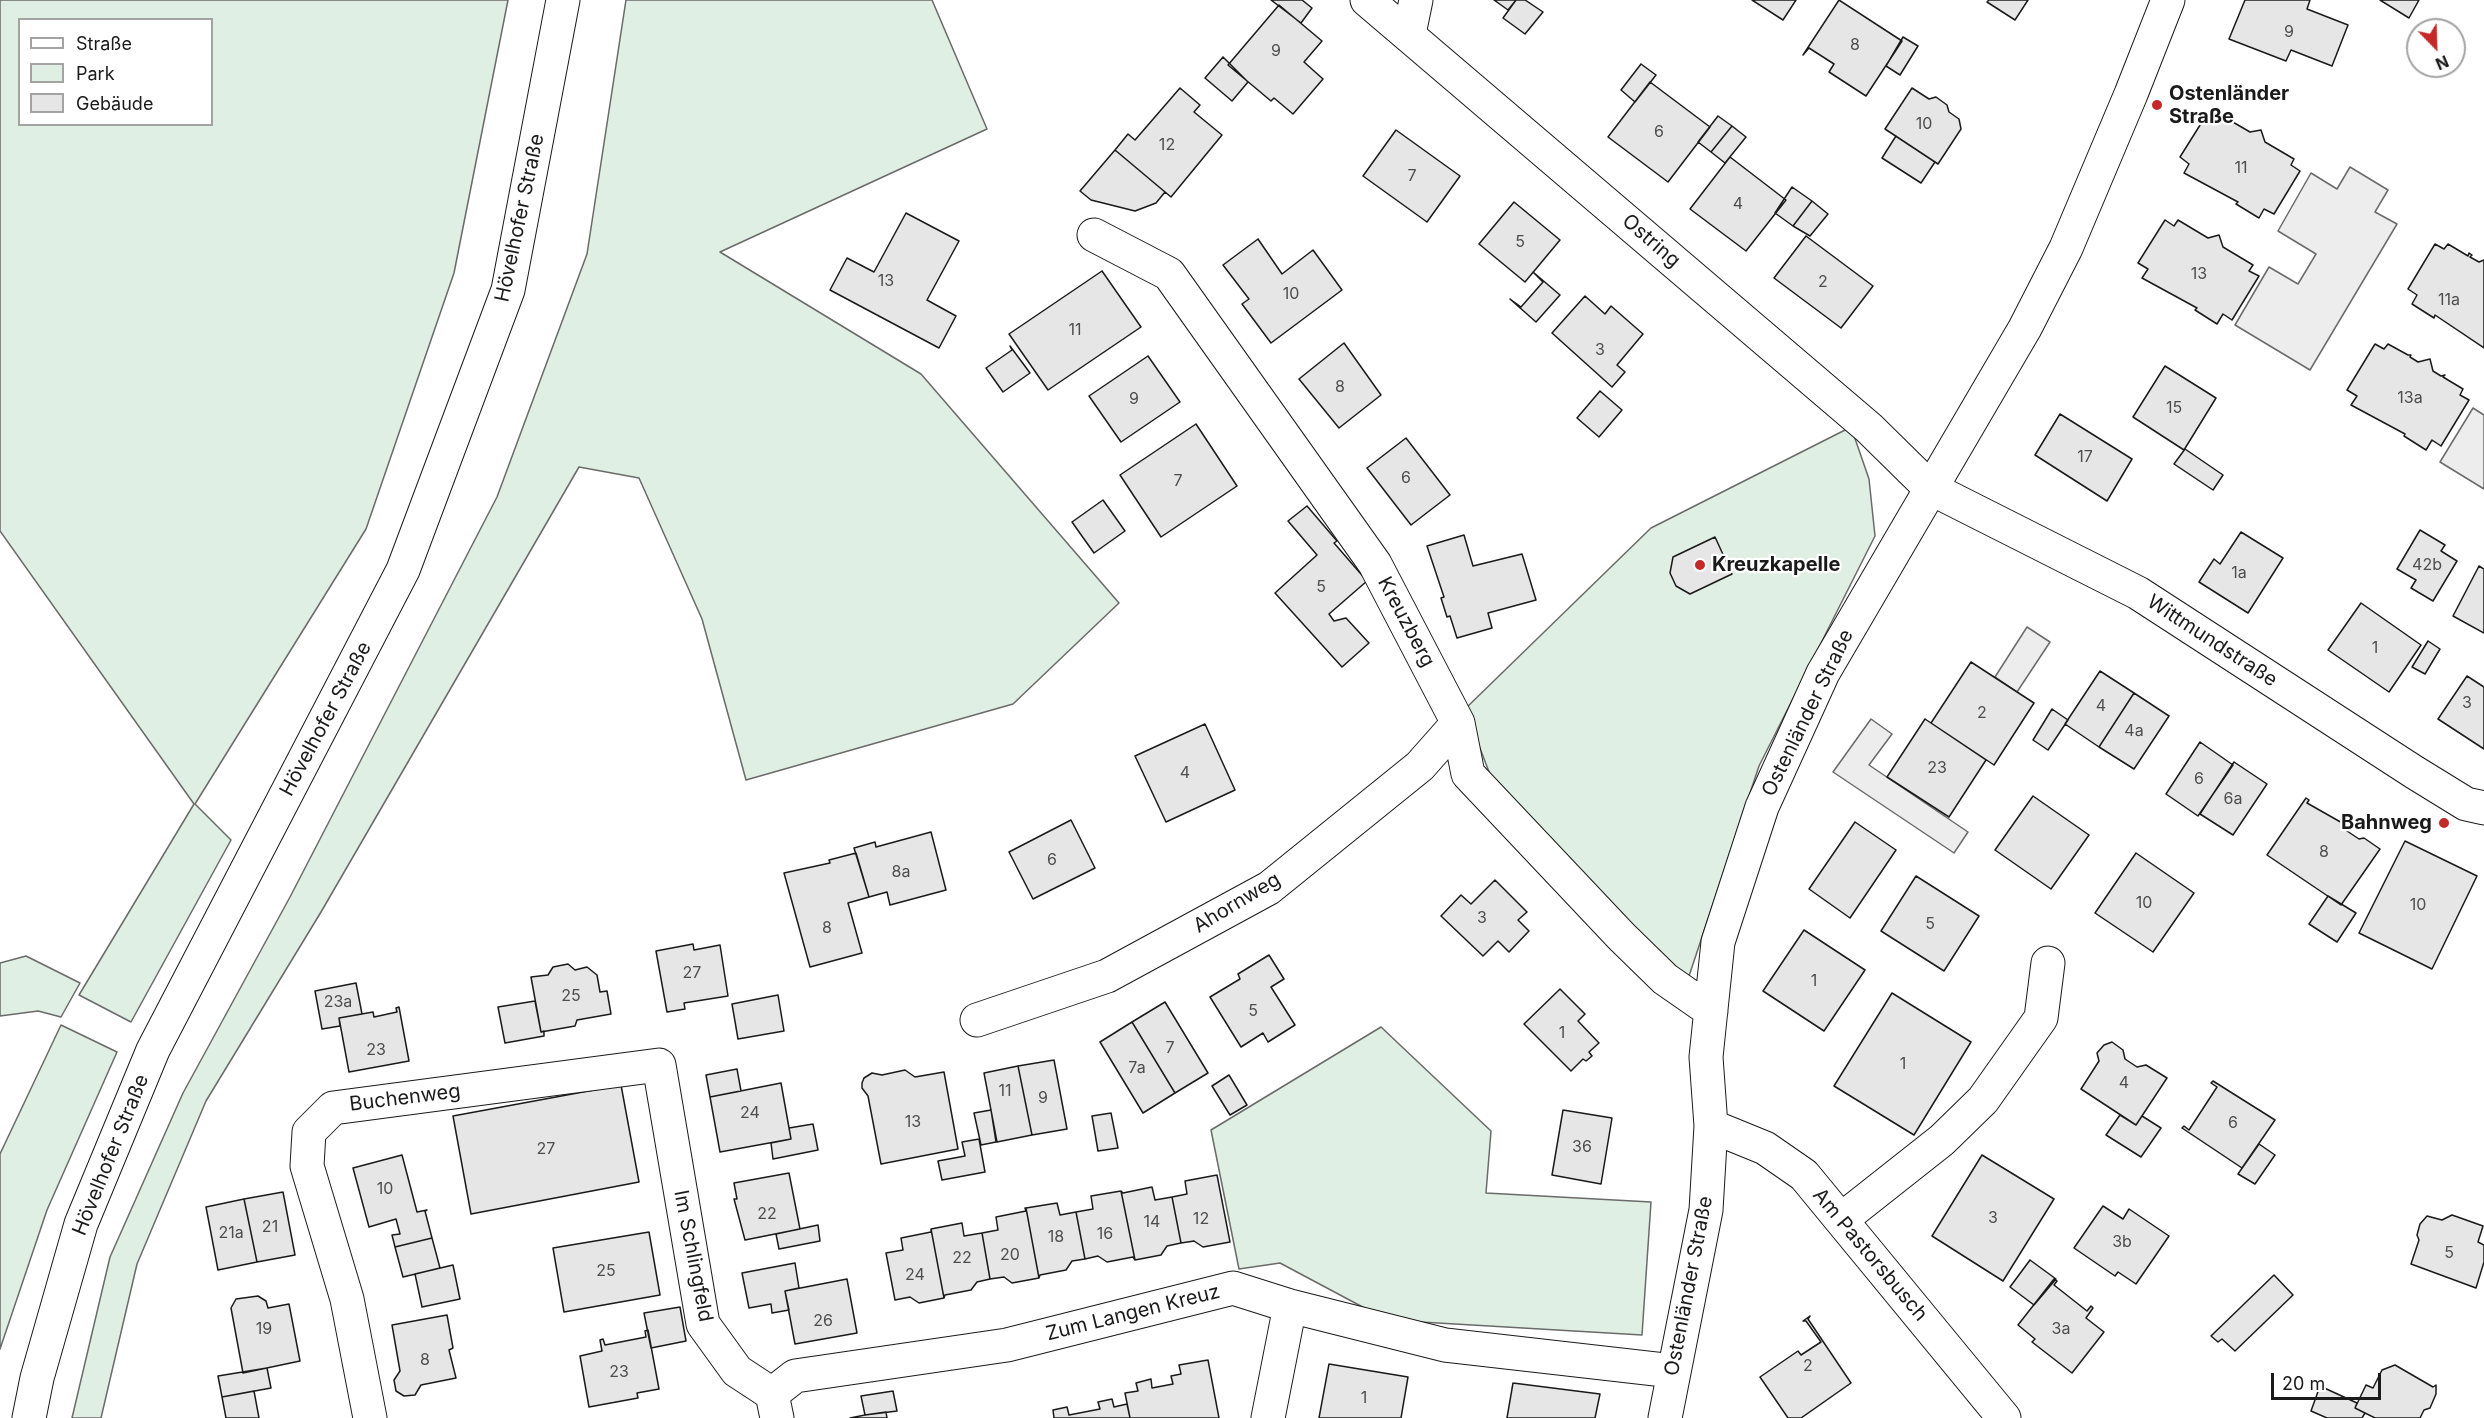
<!DOCTYPE html>
<html>
<head>
<meta charset="utf-8">
<style>
  body { margin:0 }
  #map { position:relative; width:2484px; height:1418px; overflow:hidden; background:#fff; font-family:Inter,sans-serif }
  canvas { display:block }
  .legend { position:absolute; left:18px; top:18px; width:195px; height:108px; box-sizing:border-box; background:#fff; border:2px solid #a3a3a3; margin:0; padding:8px 10px; list-style:none; font-size:18px; color:#1a1a1a }
  .legend li { display:flex; align-items:center; gap:12px; height:30px }
  .legend b { width:30px; border:2px solid #a3a3a3 }
  .north { position:absolute; left:2406px; top:18px; width:60px; height:60px; box-sizing:border-box; background:#fff; border:2px solid #a3a3a3; border-radius:50%; rotate:157deg; font-size:16px; font-weight:700; line-height:24px; text-align:center; color:#1a1a1a }
  .north::after { content:''; display:block; margin:auto; width:21px; height:27px; background:#c62828; clip-path:polygon(50% 0,100% 100%,50% 72%,0 100%) }
  .scale { position:absolute; left:2271px; top:1373px; width:110px; height:27px; box-sizing:border-box; border:3px solid #1a1a1a; border-top:0; padding-left:8px; font-size:18px; line-height:21px; white-space:nowrap; color:#1a1a1a; -webkit-text-stroke:4px #fff; paint-order:stroke }
</style>
</head>
<body>
<div id="map">
<canvas width="2484" height="1418"></canvas>
<ul class="legend">
<li><b style="height:8px;background:#fff"></b>Straße</li>
<li><b style="height:16px;background:#e0efe3"></b>Park</li>
<li><b style="height:16px;background:#e6e6e6"></b>Gebäude</li>
</ul>
<div class="north">N</div>
<div class="scale">20 m</div>
</div>
<script>
const ctx = document.querySelector('canvas').getContext('2d');
ctx.lineJoin = 'round';
function fill(path, color) {
  ctx.fillStyle = color;
  ctx.fill(path, 'evenodd');
}
function poly(rows) {
  const path = new Path2D();
  for (const r of rows) {
    path.moveTo(r[0], r[1]);
    for (let i = 2; i < r.length; i += 2) path.lineTo(r[i], r[i + 1]);
  }
  return path;
}
function trace(path, color, width, dash) {
  ctx.strokeStyle = color;
  ctx.lineWidth = width;
  ctx.lineCap = dash ? 'butt' : 'round';
  ctx.setLineDash(dash || []);
  ctx.stroke(path);
}
function drawText(font, color, halo, rows, align = 'center') {
  ctx.font = font + ' Inter,sans-serif';
  ctx.lineWidth = 4.5;
  ctx.setLineDash([]);
  ctx.textBaseline = 'middle';
  ctx.strokeStyle = halo;
  ctx.fillStyle = color;
  for (const [text, x, y, turn = 0] of rows) {
    ctx.save();
    ctx.translate(x, y);
    ctx.rotate((+turn || 0) * Math.PI / 180);
    ctx.textAlign = isNaN(turn) ? turn : align;
    if (halo) ctx.strokeText(text, 0, 0);
    ctx.fillText(text, 0, 0);
    ctx.restore();
  }
}
const green = poly([
  [0,0,508,0,454,273,366,529,195,804,231,840,131,1022,79,995,194,804,0,531,0,0],
  [20,20,212,20,212,124,20,124,20,20],
  [626,0,932,0,987,129,720,252,921,374,1119,603,1013,704,746,780,702,619,639,478,579,467,321,912,206,1101,137,1264,101,1418,72,1418,110,1257,183,1093,290,897,497,497,587,254,626,0],
  [1851,427,1869,479,1875,536,1759,766,1688,979,1499,798,1465,709,1651,528,1851,427],
  [26,956,80,983,61,1017,38,1011,0,1016,0,963,26,956],
  [61,1025,117,1052,47,1210,0,1349,0,1154,61,1025],
  [1381,1027,1491,1131,1486,1193,1651,1202,1642,1335,1387,1320,1280,1263,1239,1269,1211,1130,1381,1027]
]);
fill(green, '#e0efe3');
trace(green, '#6a6a6a', 1.5);
const parking = poly([
  [2350,167,2388,190,2375,212,2397,224,2310,370,2235,325,2269,267,2298,284,2316,254,2278,231,2311,173,2337,189,2350,167],
  [2473,408,2484,415,2484,489,2440,462,2473,408],
  [2027,627,2050,642,2017,692,1995,677,2027,627],
  [1871,719,1892,734,1869,765,1968,832,1954,853,1833,772,1871,719]
]);
fill(parking, '#ededed');
trace(parking, '#6a6a6a', 1.5);
const building = poly([
  [1271,0,1302,0,1312,8,1301,23,1271,0],
  [1494,0,1516,0,1508,10,1494,0],
  [1516,0,1525,0,1543,12,1525,34,1503,18,1516,0],
  [1752,0,1796,0,1783,20,1752,0],
  [1839,0,1902,41,1866,96,1829,72,1834,64,1809,48,1803,55,1839,0],
  [1989,0,2028,0,2015,20,1987,2,1989,0],
  [2245,0,2310,0,2307,9,2348,25,2332,66,2291,50,2286,61,2229,39,2245,0],
  [2380,0,2419,0,2409,18,2380,0],
  [1279,5,1322,41,1304,62,1323,79,1293,114,1274,98,1271,101,1228,65,1279,5],
  [1903,37,1918,46,1900,75,1886,66,1903,37],
  [1223,57,1248,82,1232,101,1205,78,1223,57],
  [1641,64,1656,75,1635,102,1621,90,1641,64],
  [1650,82,1710,127,1668,182,1608,137,1650,82],
  [1180,88,1200,105,1194,112,1222,135,1171,197,1115,150,1128,134,1135,140,1180,88],
  [1912,88,1929,99,1936,97,1947,105,1949,112,1959,119,1961,129,1938,164,1885,129,1912,88],
  [2207,114,2216,120,2219,114,2250,132,2261,130,2265,142,2294,159,2291,165,2300,171,2274,214,2264,209,2259,218,2236,204,2238,202,2184,173,2189,164,2180,157,2207,114],
  [1718,116,1732,126,1711,152,1698,142,1718,116],
  [1732,126,1746,137,1725,163,1711,152,1732,126],
  [1396,130,1460,176,1427,222,1363,176,1396,130],
  [1896,136,1935,162,1921,183,1882,158,1896,136],
  [1115,150,1165,192,1156,203,1135,211,1091,200,1080,191,1115,150],
  [1730,157,1786,200,1746,251,1690,209,1730,157],
  [1792,187,1812,201,1793,226,1775,213,1792,187],
  [1812,201,1828,214,1810,236,1793,226,1812,201],
  [1514,202,1560,240,1525,282,1479,244,1514,202],
  [906,213,959,241,927,300,956,316,939,348,830,290,847,258,874,272,906,213],
  [2165,220,2174,226,2178,220,2208,238,2219,235,2223,247,2253,265,2249,271,2259,276,2232,320,2223,314,2217,324,2195,310,2197,308,2142,278,2148,269,2138,263,2165,220],
  [1806,236,1873,286,1841,328,1774,278,1806,236],
  [1258,239,1282,274,1313,250,1342,290,1271,343,1242,304,1249,299,1223,265,1258,239],
  [2435,244,2444,249,2448,244,2468,256,2469,253,2472,255,2470,257,2479,262,2484,260,2484,348,2435,315,2434,318,2412,304,2417,295,2408,289,2435,244],
  [1102,271,1141,327,1048,390,1009,334,1102,271],
  [1533,272,1560,295,1536,322,1510,299,1521,307,1543,282,1533,272],
  [1585,296,1605,314,1611,306,1643,334,1617,365,1625,372,1612,387,1552,333,1585,296],
  [1344,343,1381,395,1339,428,1299,379,1344,343],
  [2375,344,2384,349,2388,344,2408,355,2411,355,2410,357,2418,362,2430,359,2433,371,2441,376,2445,375,2443,377,2463,389,2460,395,2469,400,2441,446,2432,440,2426,450,2404,436,2405,434,2351,405,2357,396,2347,390,2375,344],
  [1010,346,1030,373,1003,392,986,368,1012,350,1010,346],
  [1148,356,1180,402,1121,442,1089,396,1148,356],
  [2165,366,2216,398,2184,450,2133,417,2165,366],
  [1600,391,1622,410,1599,437,1577,418,1600,391],
  [2060,414,2132,459,2107,501,2035,455,2060,414],
  [1196,424,1237,486,1161,537,1120,475,1196,424],
  [1406,438,1450,495,1411,525,1367,468,1406,438],
  [2185,449,2223,475,2213,490,2174,464,2185,449],
  [1103,500,1125,531,1094,553,1072,522,1103,500],
  [1307,506,1337,541,1334,543,1367,581,1329,614,1334,621,1346,618,1369,643,1342,667,1275,593,1317,555,1288,521,1307,506],
  [2420,530,2445,545,2441,551,2457,561,2433,601,2411,588,2416,580,2397,569,2420,530],
  [2241,532,2283,558,2248,613,2199,582,2214,559,2220,564,2241,532],
  [1464,535,1473,566,1522,554,1536,600,1488,613,1492,628,1457,638,1450,616,1447,617,1441,598,1444,597,1427,546,1464,535],
  [1715,537,1732,574,1690,594,1676,586,1670,573,1673,557,1715,537],
  [2479,566,2484,569,2484,633,2453,616,2479,566],
  [2361,603,2421,645,2389,692,2328,650,2361,603],
  [2428,641,2440,649,2425,674,2412,667,2428,641],
  [1971,662,2034,703,1994,765,1931,723,1971,662],
  [2100,671,2134,693,2099,747,2065,724,2100,671],
  [2467,676,2484,687,2484,749,2438,719,2467,676],
  [2134,693,2169,716,2134,769,2099,747,2134,693],
  [2052,709,2068,720,2048,750,2033,740,2052,709],
  [1925,719,1986,760,1949,817,1887,777,1925,719],
  [1205,724,1235,790,1166,822,1135,756,1205,724],
  [2200,742,2233,765,2198,816,2166,794,2200,742],
  [2234,762,2267,784,2233,835,2200,814,2234,762],
  [2033,796,2089,835,2051,889,1995,850,2033,796],
  [2306,798,2309,800,2307,803,2344,824,2341,827,2359,839,2364,838,2380,849,2341,905,2267,855,2306,798],
  [1071,820,1095,868,1033,899,1009,852,1071,820],
  [1855,822,1896,850,1850,918,1809,889,1855,822],
  [931,832,946,890,890,905,887,892,869,897,854,848,875,842,876,847,931,832],
  [2405,841,2477,876,2432,969,2359,933,2405,841],
  [856,853,869,897,848,903,862,953,810,967,784,873,830,863,829,860,856,853],
  [2136,853,2194,893,2153,952,2095,913,2136,853],
  [1916,876,1979,916,1944,971,1881,931,1916,876],
  [1495,880,1527,912,1518,920,1529,931,1509,952,1498,941,1483,956,1441,916,1461,895,1471,904,1495,880],
  [2328,896,2356,913,2337,942,2309,924,2328,896],
  [1804,930,1865,970,1824,1031,1763,991,1804,930],
  [693,944,694,950,720,945,728,996,684,1003,685,1009,667,1012,656,951,693,944],
  [1269,955,1284,979,1271,987,1295,1025,1268,1042,1263,1033,1241,1047,1210,997,1240,979,1238,974,1269,955],
  [568,964,575,970,587,967,597,975,600,992,607,991,611,1014,577,1020,575,1026,541,1032,531,977,548,975,553,967,568,964],
  [356,983,362,1014,339,1018,340,1026,322,1029,315,991,356,983],
  [1560,989,1585,1014,1578,1021,1599,1043,1589,1052,1592,1056,1586,1061,1583,1059,1571,1071,1524,1024,1560,989],
  [1892,993,1971,1042,1914,1135,1834,1086,1892,993],
  [778,995,784,1031,738,1039,732,1004,778,995],
  [535,1001,541,1032,544,1031,544,1036,505,1043,498,1007,535,1001],
  [1165,1002,1208,1073,1175,1093,1132,1022,1165,1002],
  [399,1007,409,1061,349,1072,339,1018,373,1012,374,1017,397,1012,396,1008,399,1007],
  [1132,1022,1175,1093,1143,1113,1100,1042,1132,1022],
  [2112,1042,2123,1050,2125,1059,2137,1067,2146,1065,2167,1078,2136,1125,2081,1089,2099,1061,2097,1053,2104,1045,2112,1042],
  [1054,1060,1067,1129,1032,1135,1018,1066,1054,1060],
  [1018,1066,1032,1135,997,1142,984,1073,1018,1066],
  [737,1069,741,1091,710,1097,706,1075,737,1069],
  [905,1070,915,1077,944,1072,958,1149,881,1164,868,1096,862,1088,862,1083,864,1078,872,1073,882,1075,905,1070],
  [1229,1075,1247,1105,1230,1115,1212,1086,1229,1075],
  [2213,1081,2275,1120,2242,1168,2182,1128,2184,1126,2189,1130,2217,1087,2211,1083,2213,1081],
  [781,1083,791,1139,720,1152,710,1097,781,1083],
  [621,1085,639,1182,471,1214,453,1116,621,1085],
  [991,1110,996,1142,981,1145,974,1113,991,1110],
  [1563,1110,1612,1118,1601,1184,1552,1175,1563,1110],
  [1111,1113,1118,1148,1098,1151,1092,1116,1111,1113],
  [2120,1115,2136,1125,2142,1116,2161,1128,2141,1157,2106,1135,2120,1115],
  [813,1124,818,1150,773,1159,771,1143,791,1139,789,1128,813,1124],
  [979,1139,985,1172,942,1180,938,1161,965,1156,962,1142,979,1139],
  [2259,1144,2275,1155,2255,1184,2238,1174,2259,1144],
  [402,1155,417,1212,427,1210,425,1211,432,1238,395,1247,392,1235,400,1234,396,1219,369,1227,353,1168,402,1155],
  [1982,1155,2054,1199,2003,1281,1932,1236,1982,1155],
  [789,1173,800,1229,745,1240,734,1199,737,1199,734,1183,789,1173],
  [1217,1175,1230,1242,1203,1247,1194,1241,1181,1243,1172,1197,1187,1194,1185,1181,1217,1175],
  [1152,1187,1155,1200,1172,1197,1181,1243,1167,1246,1161,1255,1135,1260,1121,1191,1123,1193,1152,1187],
  [1121,1191,1135,1260,1133,1257,1107,1262,1098,1256,1085,1259,1076,1212,1093,1209,1091,1196,1121,1191],
  [283,1192,295,1255,257,1262,244,1199,283,1192],
  [244,1199,257,1262,218,1270,206,1207,244,1199],
  [1057,1203,1060,1215,1076,1212,1085,1259,1072,1261,1066,1270,1040,1275,1039,1278,1026,1208,1057,1203],
  [2103,1206,2123,1219,2129,1209,2169,1236,2136,1284,2118,1272,2115,1276,2074,1248,2103,1206],
  [1025,1208,1026,1208,1039,1278,1012,1283,1004,1277,990,1279,982,1233,998,1230,996,1217,1026,1211,1025,1208],
  [2452,1215,2483,1226,2478,1242,2484,1245,2484,1262,2476,1288,2411,1264,2419,1240,2417,1235,2420,1224,2427,1216,2442,1220,2452,1215],
  [962,1223,964,1236,982,1233,990,1279,977,1282,971,1290,945,1295,944,1298,931,1229,962,1223],
  [818,1225,820,1241,779,1249,776,1234,818,1225],
  [931,1229,944,1298,919,1303,910,1297,895,1300,886,1253,903,1250,901,1238,931,1232,931,1229],
  [649,1232,660,1295,564,1312,553,1248,649,1232],
  [432,1238,440,1268,403,1277,395,1247,432,1238],
  [2030,1260,2056,1279,2034,1305,2010,1287,2030,1260],
  [795,1263,799,1288,785,1291,789,1310,772,1313,771,1304,749,1308,742,1273,795,1263],
  [453,1265,460,1299,422,1307,415,1274,453,1265],
  [2274,1275,2293,1295,2235,1351,2222,1339,2218,1342,2211,1336,2274,1275],
  [847,1279,857,1333,795,1344,785,1291,847,1279],
  [2054,1279,2057,1281,2054,1285,2087,1311,2091,1306,2093,1308,2086,1318,2104,1332,2072,1373,2032,1342,2035,1339,2018,1325,2054,1279],
  [258,1296,266,1301,268,1308,289,1304,300,1361,243,1373,231,1308,236,1299,258,1296],
  [680,1307,686,1341,651,1348,644,1313,680,1307],
  [447,1315,453,1348,449,1350,456,1378,421,1385,415,1395,404,1396,396,1391,394,1380,400,1371,392,1325,447,1315],
  [1810,1316,1808,1319,1851,1383,1801,1418,1788,1418,1760,1377,1798,1351,1801,1355,1821,1342,1806,1321,1803,1321,1810,1316],
  [648,1330,659,1389,637,1393,638,1398,589,1407,580,1356,602,1351,600,1340,603,1339,605,1345,646,1337,645,1331,648,1330],
  [1208,1360,1219,1418,1130,1418,1125,1393,1138,1391,1136,1383,1151,1379,1152,1388,1173,1384,1171,1376,1181,1374,1179,1365,1208,1360],
  [1329,1364,1408,1377,1401,1418,1319,1418,1329,1364],
  [2395,1365,2433,1387,2436,1385,2436,1394,2430,1408,2424,1410,2420,1418,2375,1418,2355,1408,2366,1385,2373,1388,2382,1370,2395,1365],
  [267,1368,271,1388,222,1397,218,1376,267,1368],
  [1513,1383,1600,1394,1595,1418,1507,1418,1513,1383],
  [2320,1386,2357,1403,2355,1408,2365,1413,2362,1418,2327,1418,2311,1411,2320,1386],
  [254,1391,259,1418,226,1418,222,1397,254,1391],
  [893,1391,897,1411,865,1415,861,1396,893,1391],
  [1112,1399,1114,1407,1127,1404,1130,1418,1054,1418,1053,1410,1067,1407,1069,1415,1100,1409,1098,1402,1112,1399],
  [886,1412,887,1418,850,1418,865,1415,886,1412]
]);
fill(building, '#e6e6e6');
trace(building, '#1a1a1a', 1.5);
const street = poly([
  [1367,0,1869,428,1930,488,2138,593,2414,772,2466,804,2484,808],
  [1409,34,1416,0],
  [1094,235,1169,274,1375,564,1458,723,1468,774,1621,936,1665,979,1711,1011],
  [977,1020,1107,976,1269,888,1420,766,1458,723],
  [1711,1126,1765,1148,1804,1175,2004,1418],
  [1842,1219,1942,1140,1983,1100,2041,1018,2048,963],
  [772,1394,795,1376,1007,1345,1233,1288,1290,1306,1445,1345,1673,1371],
  [370,1418,347,1299,307,1166,309,1132,333,1108,659,1065,703,1324,737,1371,772,1394,777,1418],
  [1268,1418,1290,1306],
  [1665,1418,1706,1210,1711,1126,1706,1057,1718,942,1762,807,1823,673,2025,328,2066,248,2131,94,2168,0]
]);
const secondary = poly([
  [29,1418,37,1378,81,1224,153,1050,403,570,508,290,563,0]
]);
trace(street, '#1a1a1a', 35);
trace(secondary, '#1a1a1a', 35);
trace(street, '#fff', 33);
trace(secondary, '#fff', 33);
for (const [x, y, r, color] of [
  [2157,105,6,"#c62828"],
  [1700,565,6,"#c62828"],
  [2444,823,6,"#c62828"]
]) {
  const dot = new Path2D();
  dot.arc(x, y, r, 0, 2 * Math.PI);
  ctx.fillStyle = color;
  ctx.fill(dot);
  trace(dot, '#fff', 2);
}
drawText('16px', '#4d4d4d', null, [
  ["9",2289,32],
  ["8",1855,45],
  ["9",1276,51],
  ["10",1924,124],
  ["6",1659,132],
  ["12",1167,145],
  ["11",2241,168],
  ["7",1412,176],
  ["4",1738,204],
  ["5",1520,242],
  ["13",2199,274],
  ["13",886,281],
  ["2",1823,282],
  ["10",1291,294],
  ["11a",2449,300],
  ["11",1075,330],
  ["3",1600,350],
  ["8",1340,387],
  ["13a",2410,398],
  ["9",1134,399],
  ["15",2174,408],
  ["17",2085,457],
  ["6",1406,478],
  ["7",1178,481],
  ["42b",2427,565],
  ["1a",2239,573],
  ["5",1321,587],
  ["1",2375,648],
  ["3",2467,703],
  ["4",2101,706],
  ["2",1982,713],
  ["4a",2134,731],
  ["23",1937,768],
  ["4",1185,773],
  ["6",2199,779],
  ["6a",2233,799],
  ["8",2324,852],
  ["6",1052,860],
  ["8a",901,872],
  ["10",2144,903],
  ["10",2418,905],
  ["3",1482,918],
  ["5",1930,924],
  ["8",827,928],
  ["27",692,973],
  ["1",1814,981],
  ["25",571,996],
  ["23a",338,1002],
  ["5",1253,1011],
  ["1",1562,1033],
  ["7",1170,1048],
  ["23",376,1050],
  ["1",1903,1064],
  ["7a",1137,1068],
  ["4",2124,1083],
  ["11",1005,1091],
  ["9",1043,1098],
  ["24",750,1113],
  ["13",913,1122],
  ["6",2233,1123],
  ["36",1582,1147],
  ["27",546,1149],
  ["10",385,1189],
  ["22",767,1214],
  ["3",1993,1218],
  ["12",1201,1219],
  ["14",1152,1222],
  ["21",270,1227],
  ["21a",231,1233],
  ["16",1105,1234],
  ["18",1056,1237],
  ["3b",2122,1242],
  ["5",2449,1253],
  ["20",1010,1255],
  ["22",962,1258],
  ["25",606,1271],
  ["24",915,1275],
  ["26",823,1321],
  ["19",264,1329],
  ["3a",2061,1329],
  ["8",425,1360],
  ["2",1808,1366],
  ["23",619,1372],
  ["1",1364,1398]
]);
drawText('bold 20px', '#1a1a1a', '#fff', [
  ["Ostenländer",2169,94],
  ["Straße",2169,117],
  ["Kreuzkapelle",1712,565],
  ["Bahnweg",2432,823,"right"]
], 'left');
drawText('20px', '#1a1a1a', '#fff', [
  ["Hövelhofer Straße",520,218,-78],
  ["Ostring",1651,241,41],
  ["Kreuzberg",1406,622,62],
  ["Wittmundstraße",2212,641,33],
  ["Ostenländer Straße",1808,713,-64],
  ["Hövelhofer Straße",326,719,-62],
  ["Ahornweg",1237,903,-31],
  ["Buchenweg",405,1098,-7],
  ["Hövelhofer Straße",111,1155,-68],
  ["Am Pastorsbusch",1870,1255,50],
  ["Im Schlingfeld",693,1256,79],
  ["Ostenländer Straße",1689,1286,-79],
  ["Zum Langen Kreuz",1133,1313,-14]
]);
</script>
</body>
</html>
